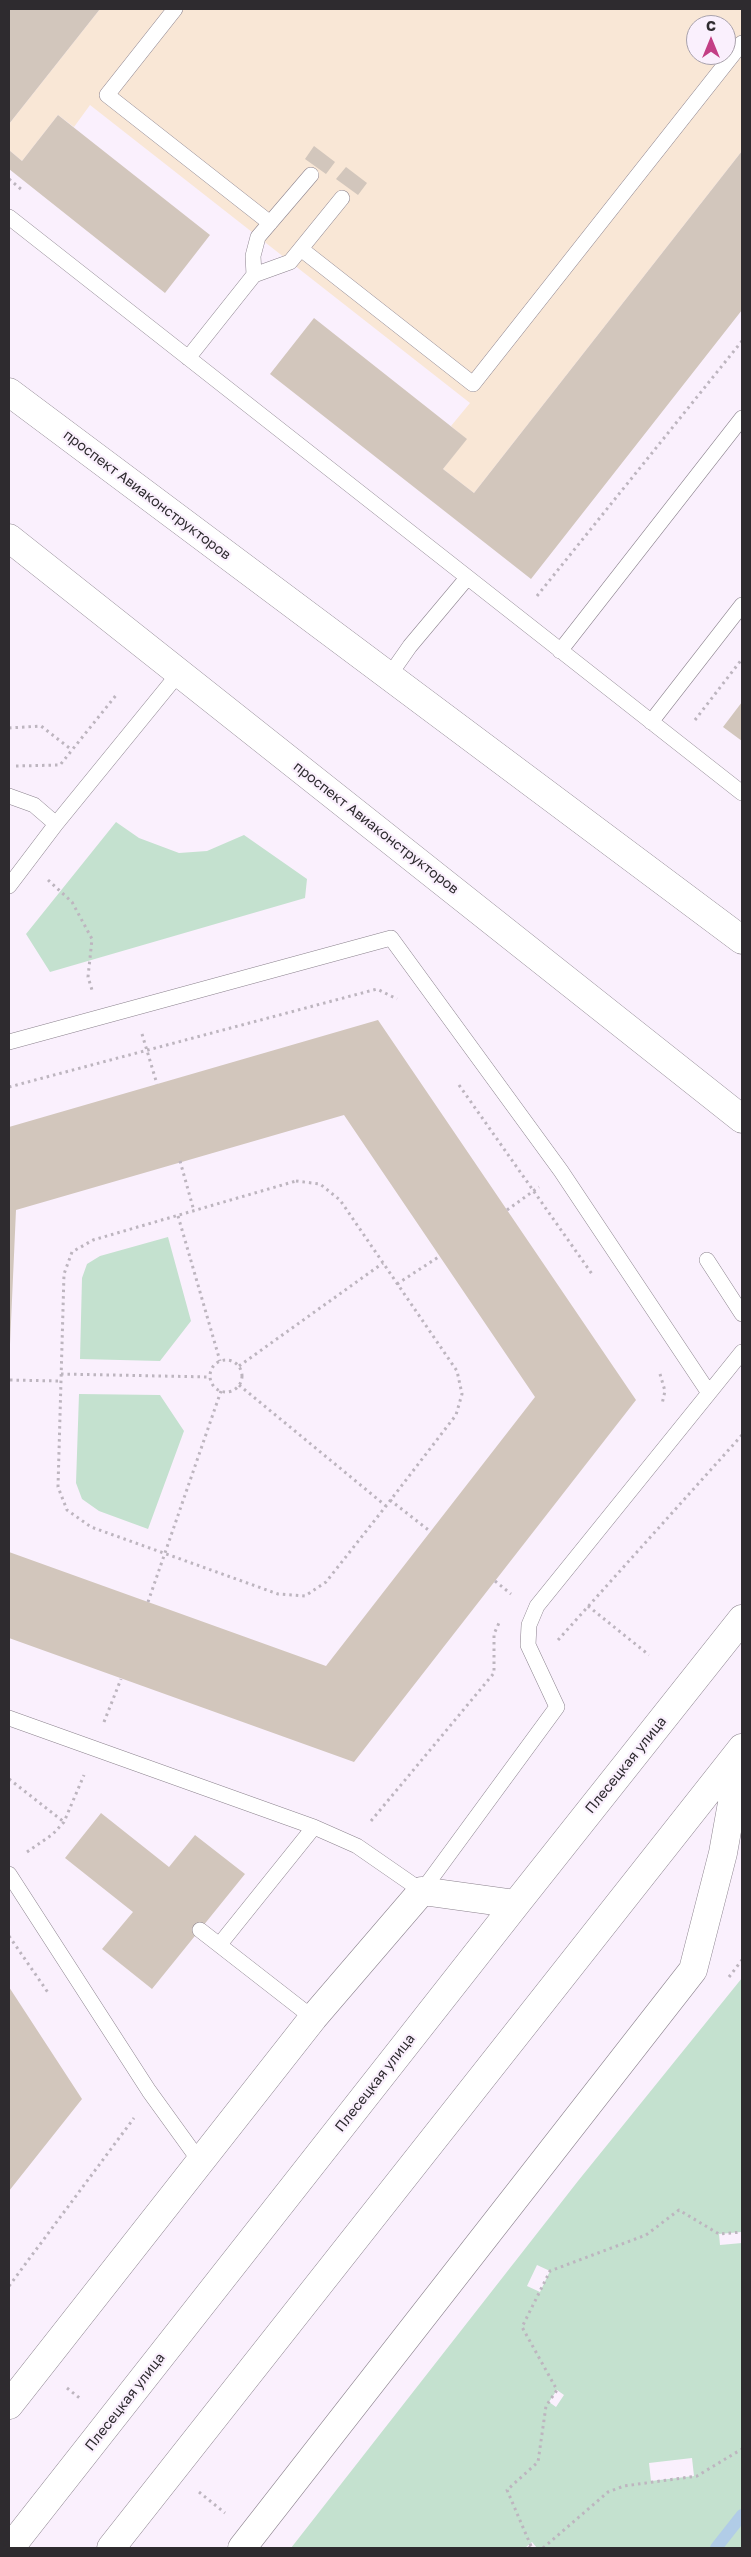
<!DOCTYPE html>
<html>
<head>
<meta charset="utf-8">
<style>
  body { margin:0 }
  #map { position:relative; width:751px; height:2557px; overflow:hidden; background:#faf0fd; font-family:"Golos Text",sans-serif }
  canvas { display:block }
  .frame { position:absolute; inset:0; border:10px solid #2e2b2f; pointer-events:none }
  .north { position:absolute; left:686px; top:15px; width:50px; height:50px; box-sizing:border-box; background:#faf0fd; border:1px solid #a8a1ab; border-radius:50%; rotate:0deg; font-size:14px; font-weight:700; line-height:20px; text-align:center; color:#2e2b2f }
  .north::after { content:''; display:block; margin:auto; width:18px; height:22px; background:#c33f85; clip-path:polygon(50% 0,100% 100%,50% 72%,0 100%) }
</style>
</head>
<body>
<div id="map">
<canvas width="751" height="2557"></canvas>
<div class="frame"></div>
<div class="north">С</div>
</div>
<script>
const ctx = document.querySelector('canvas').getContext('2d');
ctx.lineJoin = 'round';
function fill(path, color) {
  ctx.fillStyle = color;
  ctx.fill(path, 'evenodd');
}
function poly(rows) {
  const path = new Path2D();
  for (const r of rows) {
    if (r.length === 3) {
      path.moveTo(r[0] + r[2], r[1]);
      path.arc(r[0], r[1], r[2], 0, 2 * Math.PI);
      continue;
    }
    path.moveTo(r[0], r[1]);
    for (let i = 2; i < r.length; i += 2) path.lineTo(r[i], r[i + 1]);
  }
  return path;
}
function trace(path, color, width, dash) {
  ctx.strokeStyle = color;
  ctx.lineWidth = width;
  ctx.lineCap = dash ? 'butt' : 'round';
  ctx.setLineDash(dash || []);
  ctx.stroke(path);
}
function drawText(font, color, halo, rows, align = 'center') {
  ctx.font = font + ' "Golos Text",sans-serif';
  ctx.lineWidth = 4.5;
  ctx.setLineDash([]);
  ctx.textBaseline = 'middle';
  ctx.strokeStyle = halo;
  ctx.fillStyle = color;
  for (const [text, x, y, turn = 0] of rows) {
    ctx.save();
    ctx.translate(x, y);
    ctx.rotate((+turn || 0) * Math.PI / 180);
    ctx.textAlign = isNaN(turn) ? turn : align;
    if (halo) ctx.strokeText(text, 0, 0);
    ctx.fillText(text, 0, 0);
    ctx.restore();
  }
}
fill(poly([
  [100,9,742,9,742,151,474,493,443,469,466,439,451,426,470,403,90,105,74,127,58,115,22,161,9,150,9,124],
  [696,25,726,25,726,55,696,55]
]), '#f9e7d6');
fill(poly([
  [116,822,139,838,179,853,207,851,244,835,307,879,305,898,50,972,26,934],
  [168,1237,191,1321,160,1361,80,1359,82,1278,87,1264,100,1256],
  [79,1394,160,1395,184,1431,148,1529,99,1511,82,1499,76,1483],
  [742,1978,742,2240,741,2232,719,2234,720,2245,742,2243,742,2548,537,2548,532,2542,525,2548,291,2548,578,2181],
  [537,2265,550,2271,540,2292,527,2286],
  [557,2390,564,2395,556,2407,549,2402],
  [692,2458,694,2476,651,2481,649,2463]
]), '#c4e1cf');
trace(poly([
  [716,2548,742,2515]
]), '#b1cce7', 12);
fill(poly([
  [9,9,100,9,9,124],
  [58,115,210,235,165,293,9,169,9,150,22,161],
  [314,146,335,162,326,174,305,159],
  [742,151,742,310,531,579,270,374,314,318,467,439,443,469,474,493],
  [346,167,367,183,358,195,336,179],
  [742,702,742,741,723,727],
  [378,1020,636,1400,354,1762,9,1638,9,1552,326,1666,535,1397,344,1115,16,1210,9,1367,9,1127],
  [101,1813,169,1867,195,1835,245,1874,152,1989,102,1949,133,1912,65,1858],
  [9,1987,82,2099,9,2191]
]), '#d2c6bc');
const lane = poly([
  [175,9,107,95,270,223],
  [311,175,258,237,253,256,254,275,290,262,342,198],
  [9,217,742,793],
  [301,249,473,384,742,43],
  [188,358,254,275],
  [560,651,742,418],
  [389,676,410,646,467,578],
  [651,722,742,605],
  [9,796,34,805,56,824],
  [9,886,56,824,179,673],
  [9,1042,391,938,561,1171,709,1393,537,1606,529,1625,528,1645,557,1707,422,1891,357,1846,314,1827,9,1718],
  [707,1260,742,1314],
  [709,1393,742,1352],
  [9,1874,149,2091,201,2163],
  [200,1930,313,2018],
  [220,1944,314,1827]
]);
const street = poly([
  [9,392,742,940],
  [9,538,742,1119],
  [9,2405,313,2018,422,1891,516,1904],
  [10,2548,516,1904,742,1619],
  [111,2548,742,1748],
  [242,2548,693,1970,723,1853,741,1753]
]);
trace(lane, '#8b828d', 16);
trace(street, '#8b828d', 29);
trace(poly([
  [9,179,22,190],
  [537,596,742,341],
  [695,720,742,659],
  [9,728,41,726,72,750],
  [16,766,60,765,117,694],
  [48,880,72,902,92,939,88,977,92,990],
  [142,1034,157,1084],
  [459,1085,592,1274],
  [9,1087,377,989,397,999],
  [180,1161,194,1211],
  [296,1181,320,1184,340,1200,457,1371,462,1394,456,1415,386,1506,326,1582,305,1596,278,1594,91,1527,67,1510,58,1487,64,1274,72,1252,93,1240,296,1181],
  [507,1210,539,1187],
  [178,1216,220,1361],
  [397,1284,440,1256],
  [226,1376,16],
  [239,1366,383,1263],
  [61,1374,210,1377],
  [660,1374,665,1391,662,1404],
  [10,1380,61,1381],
  [239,1385,386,1506],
  [390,1500,431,1532],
  [495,1581,511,1594],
  [148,1602,221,1391],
  [588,1606,649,1655],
  [558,1640,742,1435],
  [104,1722,121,1679],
  [9,1779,64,1822],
  [371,1821,494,1673,494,1634,499,1623],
  [27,1852,53,1834,64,1822,84,1775],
  [9,1936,49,1994],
  [729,1977,742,1960],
  [9,2286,134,2118],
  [67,2388,82,2400],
  [199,2492,225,2513],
  [531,2546,507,2490,538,2462,546,2406,557,2390,522,2327,550,2271,646,2235,679,2210,719,2234,742,2232],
  [529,2548,531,2546,533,2548],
  [543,2548,608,2492,624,2486,697,2476,742,2449]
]), '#bdb5bf', 3, [2.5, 4]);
trace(lane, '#fff', 15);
trace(street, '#fff', 28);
drawText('14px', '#2e2b2f', '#faf0fd', [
  ["проспект Авиаконструкторов",147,495,37],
  ["проспект Авиаконструкторов",376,828,38],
  ["Плесецкая улица",626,1765,-51],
  ["Плесецкая улица",375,2083,-52],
  ["Плесецкая улица",125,2402,-52]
]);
</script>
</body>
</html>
